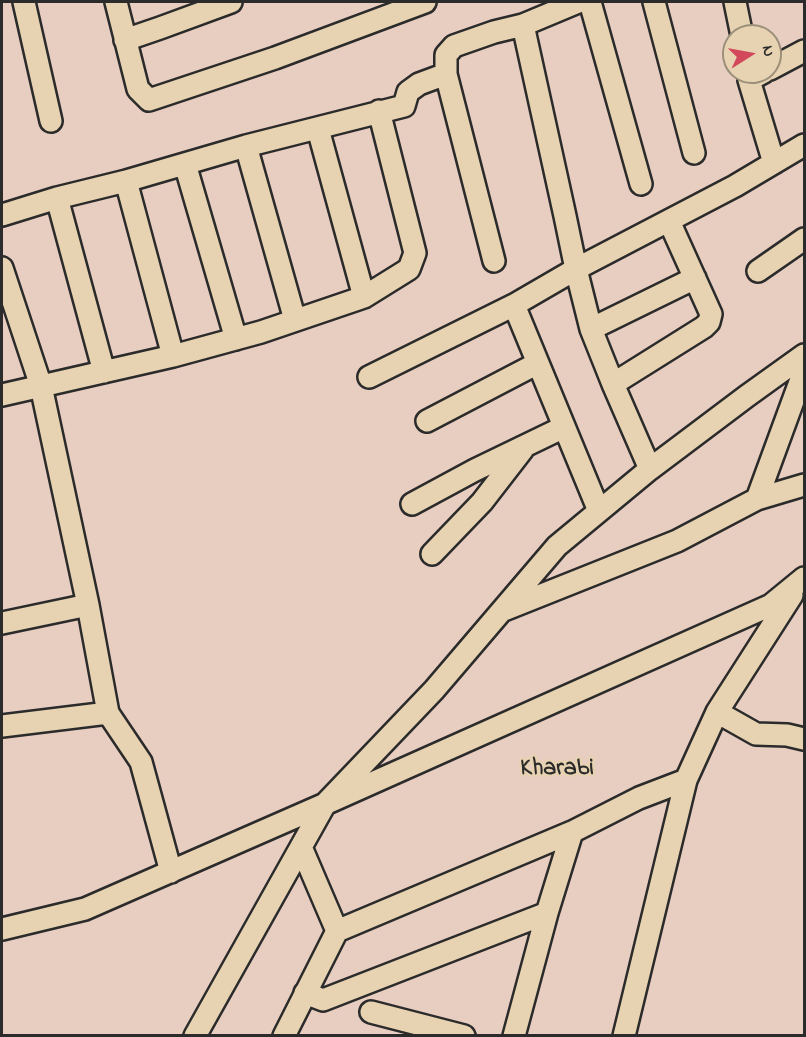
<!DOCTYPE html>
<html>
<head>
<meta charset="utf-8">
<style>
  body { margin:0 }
  #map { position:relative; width:806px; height:1037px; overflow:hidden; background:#e8cdc1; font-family:"Indie Flower",sans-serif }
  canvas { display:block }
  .frame { position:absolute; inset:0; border:3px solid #2b2b2b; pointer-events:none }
  .north { position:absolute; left:722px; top:24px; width:60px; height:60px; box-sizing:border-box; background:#e7d3b1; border:2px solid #9c907b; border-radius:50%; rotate:79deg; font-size:16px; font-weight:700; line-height:24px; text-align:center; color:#2b2b2b }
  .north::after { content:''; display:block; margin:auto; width:21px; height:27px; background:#d1495b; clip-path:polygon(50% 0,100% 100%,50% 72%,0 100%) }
</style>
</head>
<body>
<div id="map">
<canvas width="806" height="1037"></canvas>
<div class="frame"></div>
<div class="north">N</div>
</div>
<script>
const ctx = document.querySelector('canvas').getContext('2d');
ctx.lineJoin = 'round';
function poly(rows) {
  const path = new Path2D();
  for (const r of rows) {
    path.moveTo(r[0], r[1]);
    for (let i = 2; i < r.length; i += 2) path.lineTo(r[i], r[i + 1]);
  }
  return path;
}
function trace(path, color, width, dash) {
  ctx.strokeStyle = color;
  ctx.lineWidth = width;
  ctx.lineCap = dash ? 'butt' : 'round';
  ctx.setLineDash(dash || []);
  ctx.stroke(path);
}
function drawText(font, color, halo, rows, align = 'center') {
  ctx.font = font + ' "Indie Flower",sans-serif';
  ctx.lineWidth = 4.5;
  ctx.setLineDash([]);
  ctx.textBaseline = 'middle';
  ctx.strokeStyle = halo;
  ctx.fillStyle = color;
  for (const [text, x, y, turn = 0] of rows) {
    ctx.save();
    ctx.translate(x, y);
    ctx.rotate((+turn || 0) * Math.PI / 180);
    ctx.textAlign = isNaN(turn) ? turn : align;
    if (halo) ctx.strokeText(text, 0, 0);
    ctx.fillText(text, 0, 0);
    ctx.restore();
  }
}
const minor = poly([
  [24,2,51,121],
  [116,2,138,89,149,100,275,58,425,2],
  [578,2,523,25,565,216,576,269,591,329,613,384,650,469,747,396,804,355],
  [590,2,641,184],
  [654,2,694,153],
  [735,2,742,36],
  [125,40,160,28,231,2],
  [770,69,804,51],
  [764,72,749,80,774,163],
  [318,129,364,297],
  [246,146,295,320],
  [185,164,236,339],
  [126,181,173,356],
  [57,198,104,372],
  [2,215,57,198,126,181,246,146,404,106,408,92,419,84,446,74],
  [494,261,446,74,446,55,454,46,494,32,523,25],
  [2,268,41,386,88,605,108,713],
  [758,271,804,239],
  [514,305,599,511],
  [591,329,695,278],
  [369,377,514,305,576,269,735,186,804,145],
  [613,384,704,327,709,322,711,314,669,221],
  [2,395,173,356,261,332,364,297,409,269,415,253,379,111],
  [427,421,538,363],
  [757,499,804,371],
  [412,504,475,470,564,427],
  [432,554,482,502,523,449],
  [504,610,677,541,757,499,804,485],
  [2,623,88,605],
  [717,712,756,734,787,735,804,739],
  [2,726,108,713,141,762,171,872],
  [572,832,639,798,686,780],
  [301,847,337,931],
  [2,929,85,909,325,804,771,605,804,578],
  [305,993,323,1000,547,913],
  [371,1012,464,1036],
  [195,1036,325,804,434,690,557,546,650,469],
  [284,1036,337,931,572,832,547,913,514,1036],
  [624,1036,686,780,717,712,792,595]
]);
trace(minor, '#2b2b2b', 26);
trace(minor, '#e7d3b1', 21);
drawText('bold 24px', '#2b2b2b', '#e7d3b1', [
  ["Kharabi",557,770]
]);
</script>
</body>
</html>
